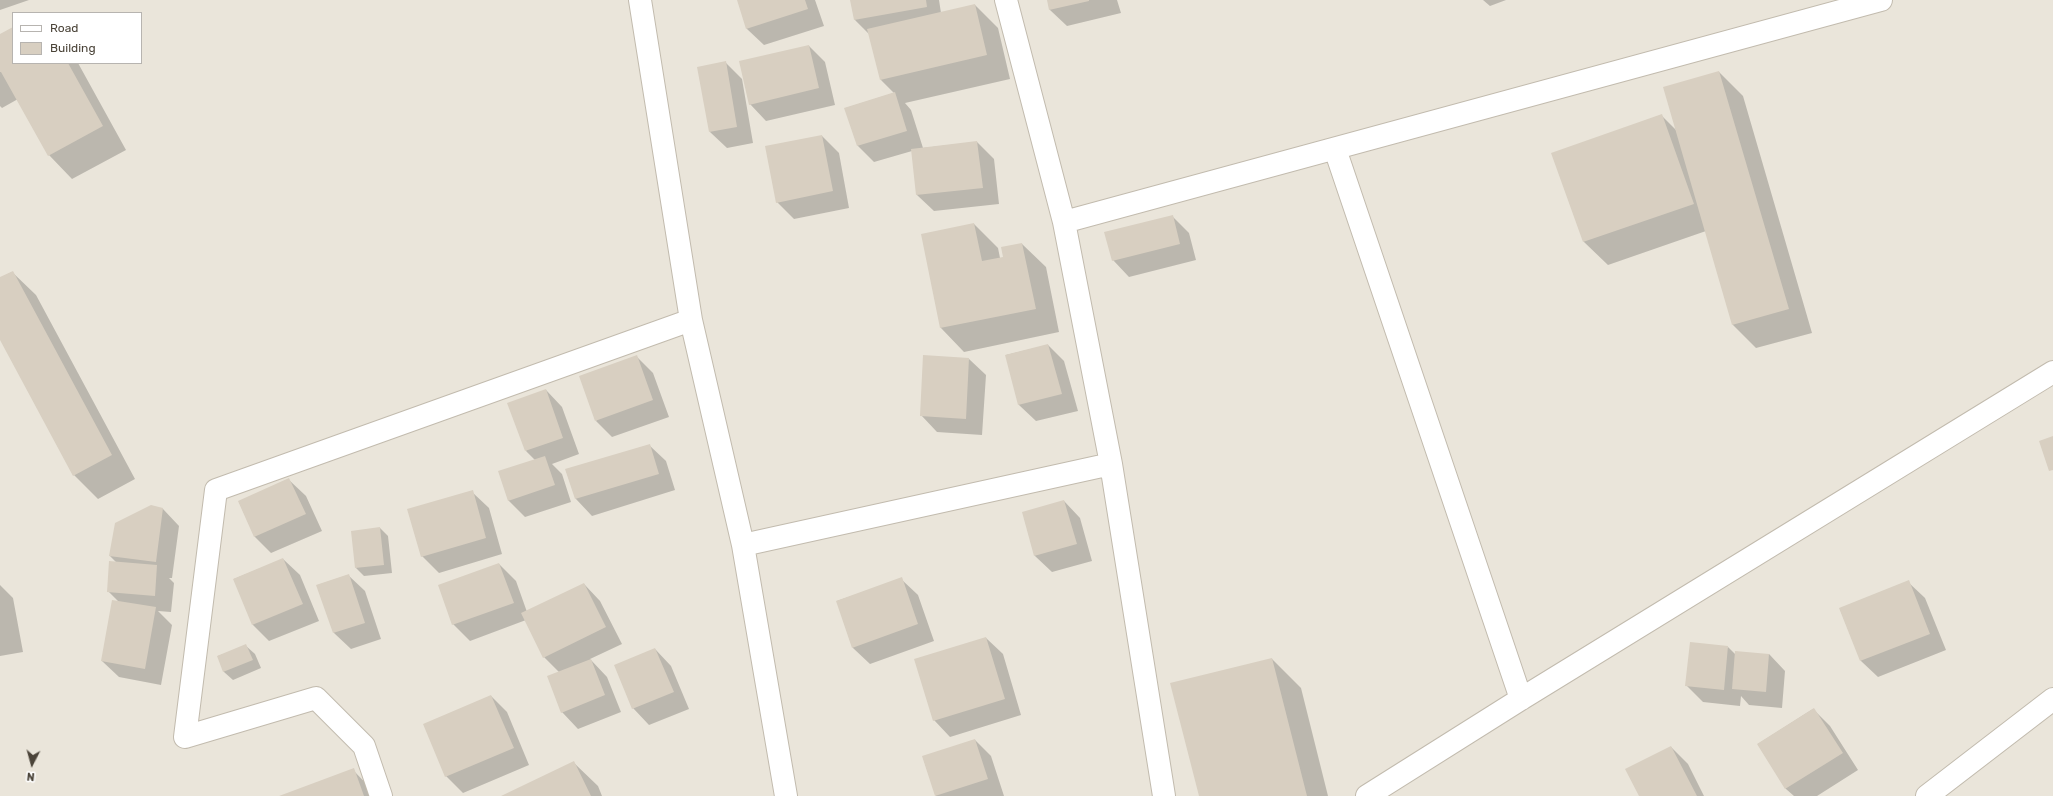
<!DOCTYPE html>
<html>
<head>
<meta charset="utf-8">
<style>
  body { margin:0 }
  #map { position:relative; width:2053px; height:796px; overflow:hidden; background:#f6f3ec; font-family:Rubik,sans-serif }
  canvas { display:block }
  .legend { position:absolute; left:12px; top:12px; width:130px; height:52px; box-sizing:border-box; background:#fff; border:1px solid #b7b4b0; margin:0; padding:5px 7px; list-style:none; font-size:12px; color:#4b4439 }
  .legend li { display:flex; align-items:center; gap:8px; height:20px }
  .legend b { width:20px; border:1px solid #b7b4b0 }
  .north { position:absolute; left:12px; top:744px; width:40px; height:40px; -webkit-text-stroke:3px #fff; paint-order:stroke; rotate:186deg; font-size:11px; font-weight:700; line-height:16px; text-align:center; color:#4b4439 }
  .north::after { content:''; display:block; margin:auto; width:14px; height:18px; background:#4b4439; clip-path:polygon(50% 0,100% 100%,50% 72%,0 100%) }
</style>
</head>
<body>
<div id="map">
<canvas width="2053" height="796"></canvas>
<ul class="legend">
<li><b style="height:5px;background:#fff"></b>Road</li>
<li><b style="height:11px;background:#d8cfc1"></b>Building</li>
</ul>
<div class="north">N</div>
</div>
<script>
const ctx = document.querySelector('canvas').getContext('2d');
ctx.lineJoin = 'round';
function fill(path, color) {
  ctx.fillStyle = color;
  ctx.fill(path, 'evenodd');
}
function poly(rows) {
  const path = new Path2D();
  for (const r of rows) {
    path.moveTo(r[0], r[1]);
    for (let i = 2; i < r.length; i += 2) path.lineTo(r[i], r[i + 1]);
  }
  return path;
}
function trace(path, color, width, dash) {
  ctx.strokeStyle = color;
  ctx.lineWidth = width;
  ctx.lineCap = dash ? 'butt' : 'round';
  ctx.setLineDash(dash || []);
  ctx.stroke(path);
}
fill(poly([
  [0,0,2053,0,2053,796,0,796],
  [13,13,141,13,141,63,13,63]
]), '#eae5da');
fill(poly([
  [0,0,29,0,0,10],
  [738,0,815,0,824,26,764,45,747,29],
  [851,0,939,0,941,13,975,5,998,28,1010,79,905,103,911,110,923,148,977,142,994,159,999,204,934,211,917,195,912,151,874,162,858,146,846,108,894,93,881,80,870,35,855,20],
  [1048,0,1117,0,1121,13,1067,26,1050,10],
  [1483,0,1506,0,1490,6],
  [13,28,13,63,78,63,126,150,72,179,49,155,18,99,2,108,0,106,0,35],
  [809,46,825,62,835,105,766,121,750,104],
  [725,62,742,79,753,143,727,148,710,132],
  [1719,72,1743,96,1812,333,1756,348,1733,325,1706,231,1608,265,1584,242,1553,154,1661,115,1677,131],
  [822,136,839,153,849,208,794,219,777,202],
  [1172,216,1189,233,1196,260,1129,277,1113,260],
  [974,224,998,248,1000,258,1004,258,1022,244,1046,267,1059,332,964,352,941,328,922,235],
  [12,272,36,295,135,479,98,499,74,475,0,338,0,278],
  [1048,345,1064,361,1078,411,1036,421,1019,405,1006,355],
  [636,356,653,373,669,417,612,437,596,421],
  [969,359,986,375,982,435,937,432,921,415],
  [546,390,562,407,579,454,552,464,562,474,571,502,525,517,508,500,535,460,526,451],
  [649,445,666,461,675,490,592,516,576,499,566,470],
  [289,480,306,496,322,531,271,553,255,537,239,502],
  [472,492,489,508,502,554,439,573,422,556],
  [1064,501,1080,518,1092,561,1052,572,1035,556,1023,513],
  [151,506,163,509,179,526,172,578,169,578,174,583,171,612,158,611,172,625,161,685,119,677,102,661,119,602,108,591,117,563,110,556],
  [380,528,388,536,392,573,364,576,356,568],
  [283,559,300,575,319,621,269,641,253,625,234,579],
  [499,564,516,581,527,612,584,584,600,601,622,644,590,659,607,677,621,712,578,729,562,712,559,672,544,657,526,620,470,641,453,624],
  [348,575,365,591,381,639,351,649,334,633,318,585],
  [901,579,918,595,934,641,870,664,853,648,837,601],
  [1908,582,1925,598,1946,650,1878,677,1861,661,1840,609],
  [0,585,13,598,23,652,0,656],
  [986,638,1003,654,1021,715,950,737,934,720],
  [246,646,255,654,261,668,233,680,224,672,218,656],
  [1728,647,1736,655,1769,654,1785,671,1782,708,1749,705,1741,696,1740,706,1703,702,1686,685],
  [655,649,671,666,689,709,649,725,633,708],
  [1272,659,1301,688,1328,796,1200,796],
  [491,696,507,712,529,765,463,793,446,776],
  [1813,709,1830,726,1858,770,1817,796,1794,796,1786,789,1758,744],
  [975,740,991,756,1004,796,936,796,923,757],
  [1671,747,1688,764,1704,796,1641,796],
  [574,763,598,786,602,796,503,796],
  [353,770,378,796,283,796]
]), '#0003');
fill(poly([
  [737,0,805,0,808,9,746,29],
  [850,0,926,0,927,7,854,20],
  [1047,0,1089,0,1089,1,1049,10],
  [975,4,987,55,880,80,867,29],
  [13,27,13,63,68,63,103,126,48,156,1,72,0,72,0,34],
  [809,45,819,88,749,105,739,61],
  [726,61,737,127,709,132,697,67],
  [1719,71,1789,309,1732,325,1663,87],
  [895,92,907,131,857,146,844,108],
  [1662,114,1694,204,1583,242,1551,153],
  [822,135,833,191,776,203,765,146],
  [977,141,983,188,916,195,911,149],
  [1173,215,1180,244,1112,261,1104,232],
  [974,223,982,261,1003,257,1001,247,1022,243,1036,309,940,328,921,234],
  [13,271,112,455,73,476,0,340,0,277],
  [1048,344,1062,394,1018,405,1005,355],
  [637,355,653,400,595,421,579,376],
  [923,355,969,358,966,419,920,416],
  [546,389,563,438,525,451,507,403],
  [2053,436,2053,470,2049,471,2039,441],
  [650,444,659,474,575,499,565,469],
  [545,456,555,485,508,501,498,471],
  [289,478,306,514,254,537,238,501],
  [473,490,486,538,421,557,407,509],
  [1064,500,1077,544,1034,556,1022,512],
  [151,505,163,508,156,562,109,556,115,523],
  [380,527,384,565,355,568,351,531],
  [283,558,303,604,252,625,233,579],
  [109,561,157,565,155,596,107,592],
  [499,563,514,603,452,625,438,585],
  [349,574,365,623,333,633,316,585],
  [902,577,918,624,852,648,836,601],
  [1909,580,1930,634,1860,661,1839,608],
  [584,583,606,627,543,658,521,613],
  [112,600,156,607,145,669,101,661],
  [986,637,1005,699,933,721,914,659],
  [1690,642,1728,646,1724,690,1685,686],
  [246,644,253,660,223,672,217,656],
  [655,648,674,692,632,709,614,665],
  [1735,651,1769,654,1766,692,1732,689],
  [1272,658,1307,796,1199,796,1170,683],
  [591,659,605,695,561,713,547,676],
  [491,695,514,748,445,777,423,724],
  [1814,708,1843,753,1785,789,1757,744],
  [975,739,988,779,935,796,922,756],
  [1671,746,1697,796,1639,796,1625,769],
  [574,761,591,796,501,796],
  [354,768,364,796,279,796]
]), '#d8cfc1');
const street = poly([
  [640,0,691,320,743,545,786,796],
  [1006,0,1064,222,1111,464,1164,796],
  [1335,149,1521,699],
  [1064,222,1881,0],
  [743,545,1111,464],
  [381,796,364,746,316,698,185,737,216,490,691,320],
  [1367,796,1521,699,2053,372],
  [1927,796,2053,699]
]);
trace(street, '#c2bbae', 24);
trace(street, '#fff', 22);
</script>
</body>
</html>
